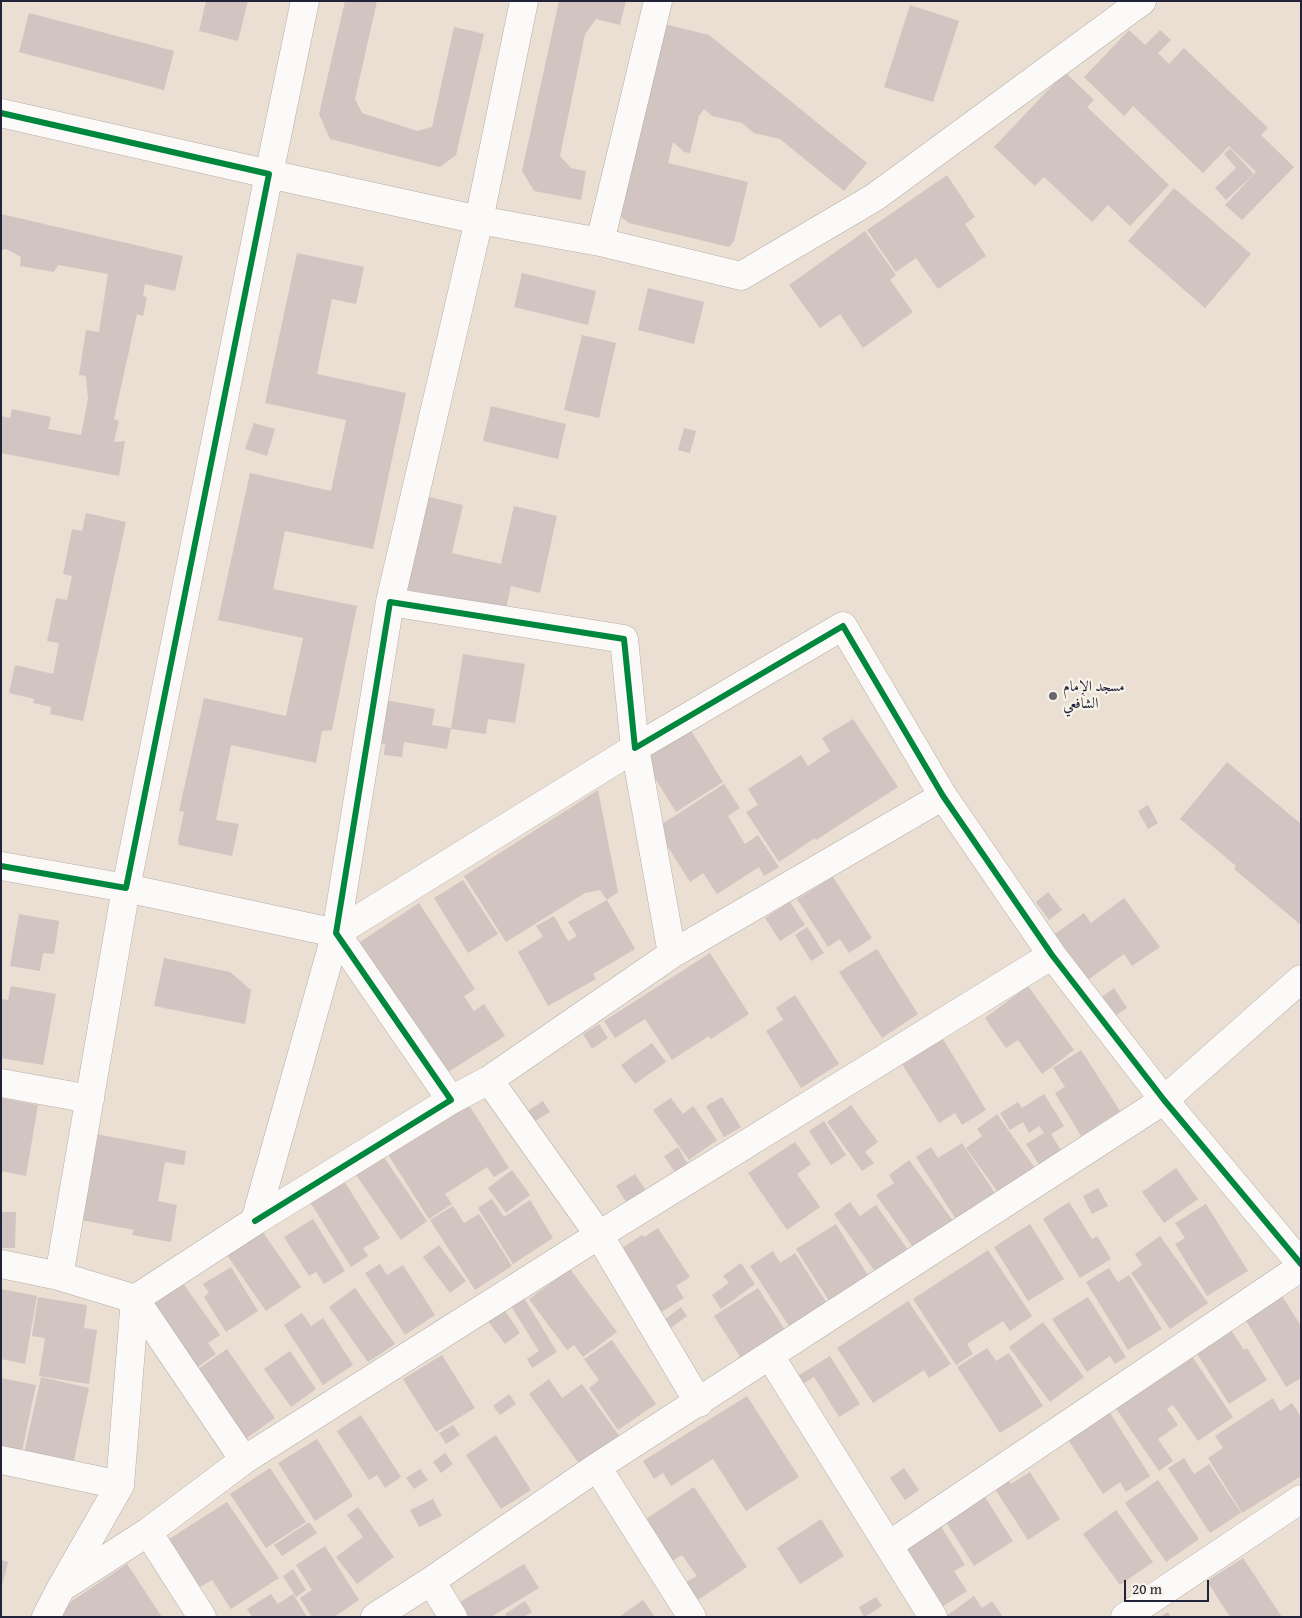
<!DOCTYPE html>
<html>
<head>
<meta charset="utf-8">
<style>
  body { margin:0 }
  #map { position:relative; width:1302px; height:1618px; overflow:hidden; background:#eadfd2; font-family:"Gentium Book Plus",serif }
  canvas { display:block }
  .frame { position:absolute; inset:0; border:2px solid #22223b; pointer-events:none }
  .scale { position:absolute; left:1124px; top:1580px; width:85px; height:22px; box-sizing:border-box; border:2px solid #22223b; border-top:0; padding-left:6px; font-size:15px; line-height:18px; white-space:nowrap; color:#22223b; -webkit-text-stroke:4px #f7f3e8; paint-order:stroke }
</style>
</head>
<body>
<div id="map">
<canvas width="1302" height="1618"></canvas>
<div class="frame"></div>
<div class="scale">20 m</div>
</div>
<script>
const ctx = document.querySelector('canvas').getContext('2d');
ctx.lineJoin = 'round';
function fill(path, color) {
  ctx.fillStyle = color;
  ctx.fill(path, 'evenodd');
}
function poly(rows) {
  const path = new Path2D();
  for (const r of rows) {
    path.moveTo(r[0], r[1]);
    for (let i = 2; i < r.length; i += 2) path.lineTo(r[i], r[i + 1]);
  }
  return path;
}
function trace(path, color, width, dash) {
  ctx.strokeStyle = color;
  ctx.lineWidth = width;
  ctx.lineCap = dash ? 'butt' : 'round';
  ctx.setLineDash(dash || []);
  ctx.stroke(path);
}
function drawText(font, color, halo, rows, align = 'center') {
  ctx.font = font + ' "Gentium Book Plus",Amiri,serif';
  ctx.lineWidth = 4.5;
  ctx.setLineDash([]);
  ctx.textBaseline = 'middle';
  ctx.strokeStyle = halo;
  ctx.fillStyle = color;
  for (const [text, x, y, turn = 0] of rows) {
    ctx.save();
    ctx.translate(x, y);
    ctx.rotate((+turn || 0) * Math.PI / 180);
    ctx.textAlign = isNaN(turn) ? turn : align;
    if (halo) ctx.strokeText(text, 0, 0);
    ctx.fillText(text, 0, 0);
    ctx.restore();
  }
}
fill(poly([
  [206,1,248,1,238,41,199,31],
  [345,1,377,1,355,99,362,113,417,131,432,127,454,27,484,34,456,155,440,167,330,139,319,114],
  [559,1,626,1,620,25,596,19,585,34,560,156,571,168,586,171,581,200,534,191,522,171],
  [910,5,959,21,933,102,884,87],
  [29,13,174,51,164,90,19,52],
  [664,24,709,35,867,163,844,191,780,139,754,133,742,123,712,116,704,109,699,116,690,153,684,152,673,142,668,163,748,182,734,241,729,247,629,223,615,212],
  [1129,30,1145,45,1160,30,1171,40,1158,53,1169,64,1184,48,1268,128,1261,135,1294,167,1242,220,1225,205,1256,172,1229,146,1203,173,1133,106,1124,116,1084,77],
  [1065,72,1094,100,1087,107,1169,185,1130,226,1108,205,1092,222,1044,177,1035,186,994,147],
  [1230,148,1254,174,1226,200,1215,188,1236,168,1224,154],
  [947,175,975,217,965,224,986,256,938,289,916,258,896,272,867,230],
  [1174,188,1251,254,1205,308,1128,241],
  [1,214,183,256,175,291,145,284,143,296,147,297,143,316,137,314,114,419,119,421,114,442,125,441,119,476,1,453,1,416,10,418,12,409,51,417,48,429,81,435,88,399,86,376,79,375,86,330,99,332,108,274,58,265,54,272,20,266,21,257,6,249,1,250],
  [865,231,896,275,890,280,913,312,863,348,840,314,820,328,789,285],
  [297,253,364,267,356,304,332,299,317,374,406,393,373,549,285,531,273,589,357,606,332,730,322,731,316,763,231,745,216,820,239,824,232,856,179,845,178,840,184,812,179,811,204,698,286,716,303,638,218,620,250,473,331,491,346,420,265,403],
  [522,273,596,291,588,325,514,307],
  [648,288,704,302,694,344,638,330],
  [582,335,616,343,599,418,564,410],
  [491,406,566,424,558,459,483,441],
  [254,423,275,429,267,456,245,449],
  [684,428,696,431,690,453,678,450],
  [421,495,463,505,452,553,501,564,514,506,557,516,540,593,511,586,505,612,400,588],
  [86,513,126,522,83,721,50,714,51,707,33,703,34,699,9,693,15,665,53,674,59,643,47,641,56,598,67,600,72,576,63,574,72,529,82,531],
  [463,654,525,664,515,723,488,719,486,734,451,729],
  [374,698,435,709,432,725,451,728,447,749,404,742,402,757,384,755,385,744,368,741],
  [853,719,898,787,816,840,815,838,779,862,746,812,758,805,748,789,801,755,808,766,830,751,822,738],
  [690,729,723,782,676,812,643,759],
  [1227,762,1301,824,1301,925,1234,869,1236,866,1180,819],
  [724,784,740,808,728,816,745,844,758,835,779,867,764,876,759,867,717,894,703,873,690,882,656,828],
  [598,790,618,892,607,900,600,890,585,893,506,942,464,876],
  [1148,805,1158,823,1148,829,1138,811],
  [833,877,872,938,849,953,840,939,828,947,797,899],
  [463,880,498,934,468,953,434,898],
  [1048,892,1062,910,1049,920,1036,902],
  [1124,898,1160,947,1132,966,1124,954,1082,984,1049,938,1084,913,1091,923],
  [607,900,635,949,593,974,596,979,548,1006,518,952,543,937,536,926,554,916,568,941,577,936,568,922],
  [790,902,805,925,780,941,765,918],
  [419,903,475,989,464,996,474,1011,484,1004,505,1036,442,1076,357,944],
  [19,914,59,921,54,954,43,953,40,971,10,966],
  [807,927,824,953,811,961,795,935],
  [877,949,918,1014,882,1038,839,972],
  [710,953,749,1014,711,1039,709,1036,672,1060,645,1019,615,1038,604,1021],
  [164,958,230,972,251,990,245,1024,154,1006],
  [11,986,56,994,43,1065,1,1058,1,999,8,1000],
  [1028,986,1074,1050,1042,1074,1018,1040,1006,1048,985,1018],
  [1114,988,1127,1008,1112,1018,1099,999],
  [795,995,839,1064,801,1088,766,1031,783,1020,776,1008],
  [599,1024,608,1038,592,1049,583,1034],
  [943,1039,986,1110,962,1125,955,1113,939,1123,902,1064],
  [652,1043,666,1062,635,1084,621,1065],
  [1081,1050,1120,1111,1081,1136,1055,1093,1065,1087,1053,1068],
  [1044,1094,1064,1126,1051,1134,1065,1157,1043,1171,1026,1144,1044,1133,1039,1126,1029,1133,1023,1122,1010,1130,1000,1113,1018,1102,1022,1108],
  [722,1097,741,1127,724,1137,706,1106],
  [1,1098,38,1105,26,1176,1,1171],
  [671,1098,683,1114,693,1106,717,1140,689,1160,653,1110],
  [543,1101,550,1112,527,1126,521,1115],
  [467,1102,509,1168,494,1177,487,1167,445,1194,452,1204,429,1219,387,1153],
  [851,1105,878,1142,865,1152,874,1163,862,1171,827,1122],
  [997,1114,1039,1174,1003,1199,966,1148,982,1136,977,1129],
  [824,1121,846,1155,831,1165,809,1131],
  [96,1134,186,1151,184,1165,165,1162,158,1201,177,1205,171,1242,132,1235,134,1230,81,1220],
  [795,1142,811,1164,797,1174,820,1207,787,1230,748,1173],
  [962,1143,998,1198,959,1224,916,1157,931,1147,938,1158],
  [678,1147,689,1166,676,1174,664,1156],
  [383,1156,427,1221,401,1240,356,1175],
  [909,1160,956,1225,917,1253,876,1195,894,1183,889,1175],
  [1176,1168,1198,1199,1164,1223,1142,1192],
  [512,1170,530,1195,506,1213,488,1188],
  [635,1174,647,1192,628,1205,616,1186],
  [344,1181,380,1238,363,1248,368,1256,351,1267,310,1202],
  [1098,1188,1108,1206,1092,1214,1083,1196],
  [492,1199,504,1217,530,1200,553,1238,513,1264,478,1208],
  [850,1202,860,1216,876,1205,911,1254,879,1277,834,1214],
  [1069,1202,1092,1239,1097,1236,1111,1259,1080,1278,1043,1219],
  [1206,1204,1248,1271,1207,1296,1175,1244,1185,1238,1175,1223],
  [453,1206,464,1223,479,1214,512,1266,475,1290,430,1220],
  [1,1212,16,1212,15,1248,1,1248],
  [313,1219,345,1271,324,1284,316,1272,309,1276,284,1237],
  [836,1224,872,1282,833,1307,796,1249],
  [1030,1224,1064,1279,1028,1301,994,1247],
  [658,1228,690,1277,676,1286,684,1298,653,1317,613,1254,642,1235,644,1237],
  [262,1231,301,1287,266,1311,227,1255],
  [1160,1236,1208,1303,1170,1329,1131,1273,1142,1265,1135,1254],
  [439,1245,466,1281,450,1293,423,1257],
  [988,1250,1032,1316,1010,1331,1003,1321,967,1344,973,1354,956,1365,913,1299],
  [773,1251,780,1263,795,1253,828,1305,791,1329,750,1266],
  [741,1263,755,1284,721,1309,712,1295,729,1283,723,1276],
  [380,1264,387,1275,403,1265,435,1315,405,1335,365,1273],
  [231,1267,258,1311,226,1332,204,1297,209,1293,203,1284],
  [1109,1268,1118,1282,1129,1275,1162,1329,1128,1350,1086,1282],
  [570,1269,617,1332,583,1357,574,1345,567,1350,529,1299],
  [182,1282,220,1335,208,1343,216,1354,188,1374,143,1310],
  [355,1288,395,1344,368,1362,329,1307],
  [758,1288,785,1330,741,1358,714,1316],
  [1,1289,37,1296,25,1364,1,1359],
  [1282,1296,1301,1326,1301,1378,1286,1387,1245,1319],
  [38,1297,87,1305,84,1328,97,1330,89,1384,39,1376,45,1338,32,1336],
  [1088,1297,1126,1357,1115,1364,1110,1356,1087,1372,1052,1319],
  [524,1298,557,1352,532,1368,527,1359,539,1351,511,1306],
  [908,1301,951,1364,929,1378,924,1370,873,1403,837,1348],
  [681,1307,687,1316,671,1328,664,1320],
  [503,1308,520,1333,505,1344,487,1320],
  [302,1313,311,1326,323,1318,353,1365,323,1385,284,1325],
  [1043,1322,1084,1377,1050,1402,1009,1347],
  [1231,1330,1244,1350,1247,1348,1267,1380,1229,1404,1196,1352],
  [612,1340,656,1404,618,1430,589,1388,599,1380,584,1359],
  [987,1348,996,1361,1009,1353,1043,1406,1000,1433,957,1367],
  [227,1349,275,1418,237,1445,188,1376],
  [290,1351,316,1389,291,1407,264,1369],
  [442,1355,475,1408,436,1432,403,1379],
  [1191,1355,1233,1417,1198,1441,1173,1405,1167,1409,1178,1425,1158,1439,1173,1461,1159,1471,1115,1407],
  [830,1356,860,1404,839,1417,814,1377,793,1390,788,1382],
  [41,1377,89,1388,73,1465,24,1453],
  [1,1378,36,1385,22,1451,1,1447],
  [549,1379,562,1398,582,1384,620,1437,580,1465,529,1394],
  [509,1394,516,1404,500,1415,493,1406],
  [747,1396,799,1477,746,1511,713,1459,671,1486,663,1473,654,1479,643,1461],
  [1273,1398,1280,1411,1292,1403,1301,1417,1301,1476,1242,1513,1208,1458,1223,1448,1215,1436],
  [1107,1408,1150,1476,1126,1492,1120,1482,1103,1494,1065,1435],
  [361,1415,401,1477,385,1488,377,1475,369,1480,337,1431],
  [453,1425,460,1435,446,1444,439,1433],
  [496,1435,531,1490,501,1509,466,1455],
  [317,1439,353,1496,315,1521,278,1463],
  [445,1453,453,1464,441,1473,433,1462],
  [1184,1458,1194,1474,1209,1464,1241,1513,1210,1533,1168,1468],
  [270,1468,306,1522,266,1548,230,1494],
  [904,1468,919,1490,905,1500,890,1478],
  [420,1469,428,1480,414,1489,406,1478],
  [1030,1472,1060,1519,1028,1540,995,1489,1009,1481,1011,1484],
  [1158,1480,1199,1539,1166,1562,1125,1503],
  [694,1487,747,1567,698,1600,686,1582,697,1576,682,1555,665,1566,637,1525],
  [983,1494,1013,1541,974,1566,944,1519],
  [433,1499,442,1516,419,1527,410,1510],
  [227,1502,279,1578,231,1609,212,1580,200,1587,169,1539],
  [358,1507,394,1557,357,1584,336,1557,363,1537,347,1515],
  [1116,1510,1153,1562,1120,1585,1083,1534],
  [821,1519,844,1556,800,1584,777,1548],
  [309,1522,317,1533,282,1556,274,1545],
  [940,1525,965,1565,954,1571,967,1591,934,1612,896,1553],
  [325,1546,359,1600,334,1617,312,1617,300,1598,312,1590,296,1565],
  [1243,1558,1282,1617,1230,1617,1207,1581],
  [1,1560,8,1562,2,1586,1,1586],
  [127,1564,162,1617,57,1617,54,1613],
  [524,1564,539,1588,491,1617,469,1617,460,1602],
  [293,1569,306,1590,296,1597,283,1576],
  [271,1594,278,1604,293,1594,307,1617,252,1617,247,1609],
  [974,1596,982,1608,992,1601,1003,1617,945,1617],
  [876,1597,882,1606,864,1617,859,1607],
  [643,1600,655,1617,619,1617],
  [525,1601,532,1612,524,1617,507,1617,505,1614],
  [1168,1612,1171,1617,1160,1617]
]), '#d2c4c1');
const minor = poly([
  [305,1,269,174,479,220,600,242,658,1],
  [1,113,269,174,126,888,1,866],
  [600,242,741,276,875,197,1142,1],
  [390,602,479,220,524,1],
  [126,888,336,933,255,1221,135,1299,59,1276,126,888],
  [336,933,635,748,672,954,489,1080,451,1100],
  [672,954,943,796],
  [489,1080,599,1235,699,1403],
  [1,1083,90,1099],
  [255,1221,451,1100,336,933,390,602,624,639,635,748,843,626,943,796,1052,955,1164,1100,1301,1264],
  [1,1264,59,1276],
  [770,1356,933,1617],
  [1,1460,120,1485],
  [244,1460,599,1235,1052,955],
  [597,1467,692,1617],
  [148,1532,202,1617],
  [889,1545,1301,1267],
  [431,1581,453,1617],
  [46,1617,61,1588,120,1485,135,1299,244,1460,148,1532,61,1588],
  [375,1617,431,1581,597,1467,1164,1100,1301,979],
  [1125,1617,1301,1499]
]);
trace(minor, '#b4ada8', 29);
trace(minor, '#fcfaf8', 28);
trace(poly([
  [1,113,269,174,126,888,1,866],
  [255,1221,451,1100,336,933,390,602,624,639,635,748,843,626,943,796,1052,955,1164,1100,1301,1264]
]), '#00873e', 6);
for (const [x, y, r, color] of [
  [1053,696,5,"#686470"]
]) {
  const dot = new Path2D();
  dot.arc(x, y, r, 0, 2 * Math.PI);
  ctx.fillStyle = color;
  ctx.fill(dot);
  trace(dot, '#f7f3e8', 2);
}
drawText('15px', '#22223b', '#f7f3e8', [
  ["مسجد الإمام",1063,687],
  ["الشافعي",1063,704]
], 'left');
</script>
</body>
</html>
